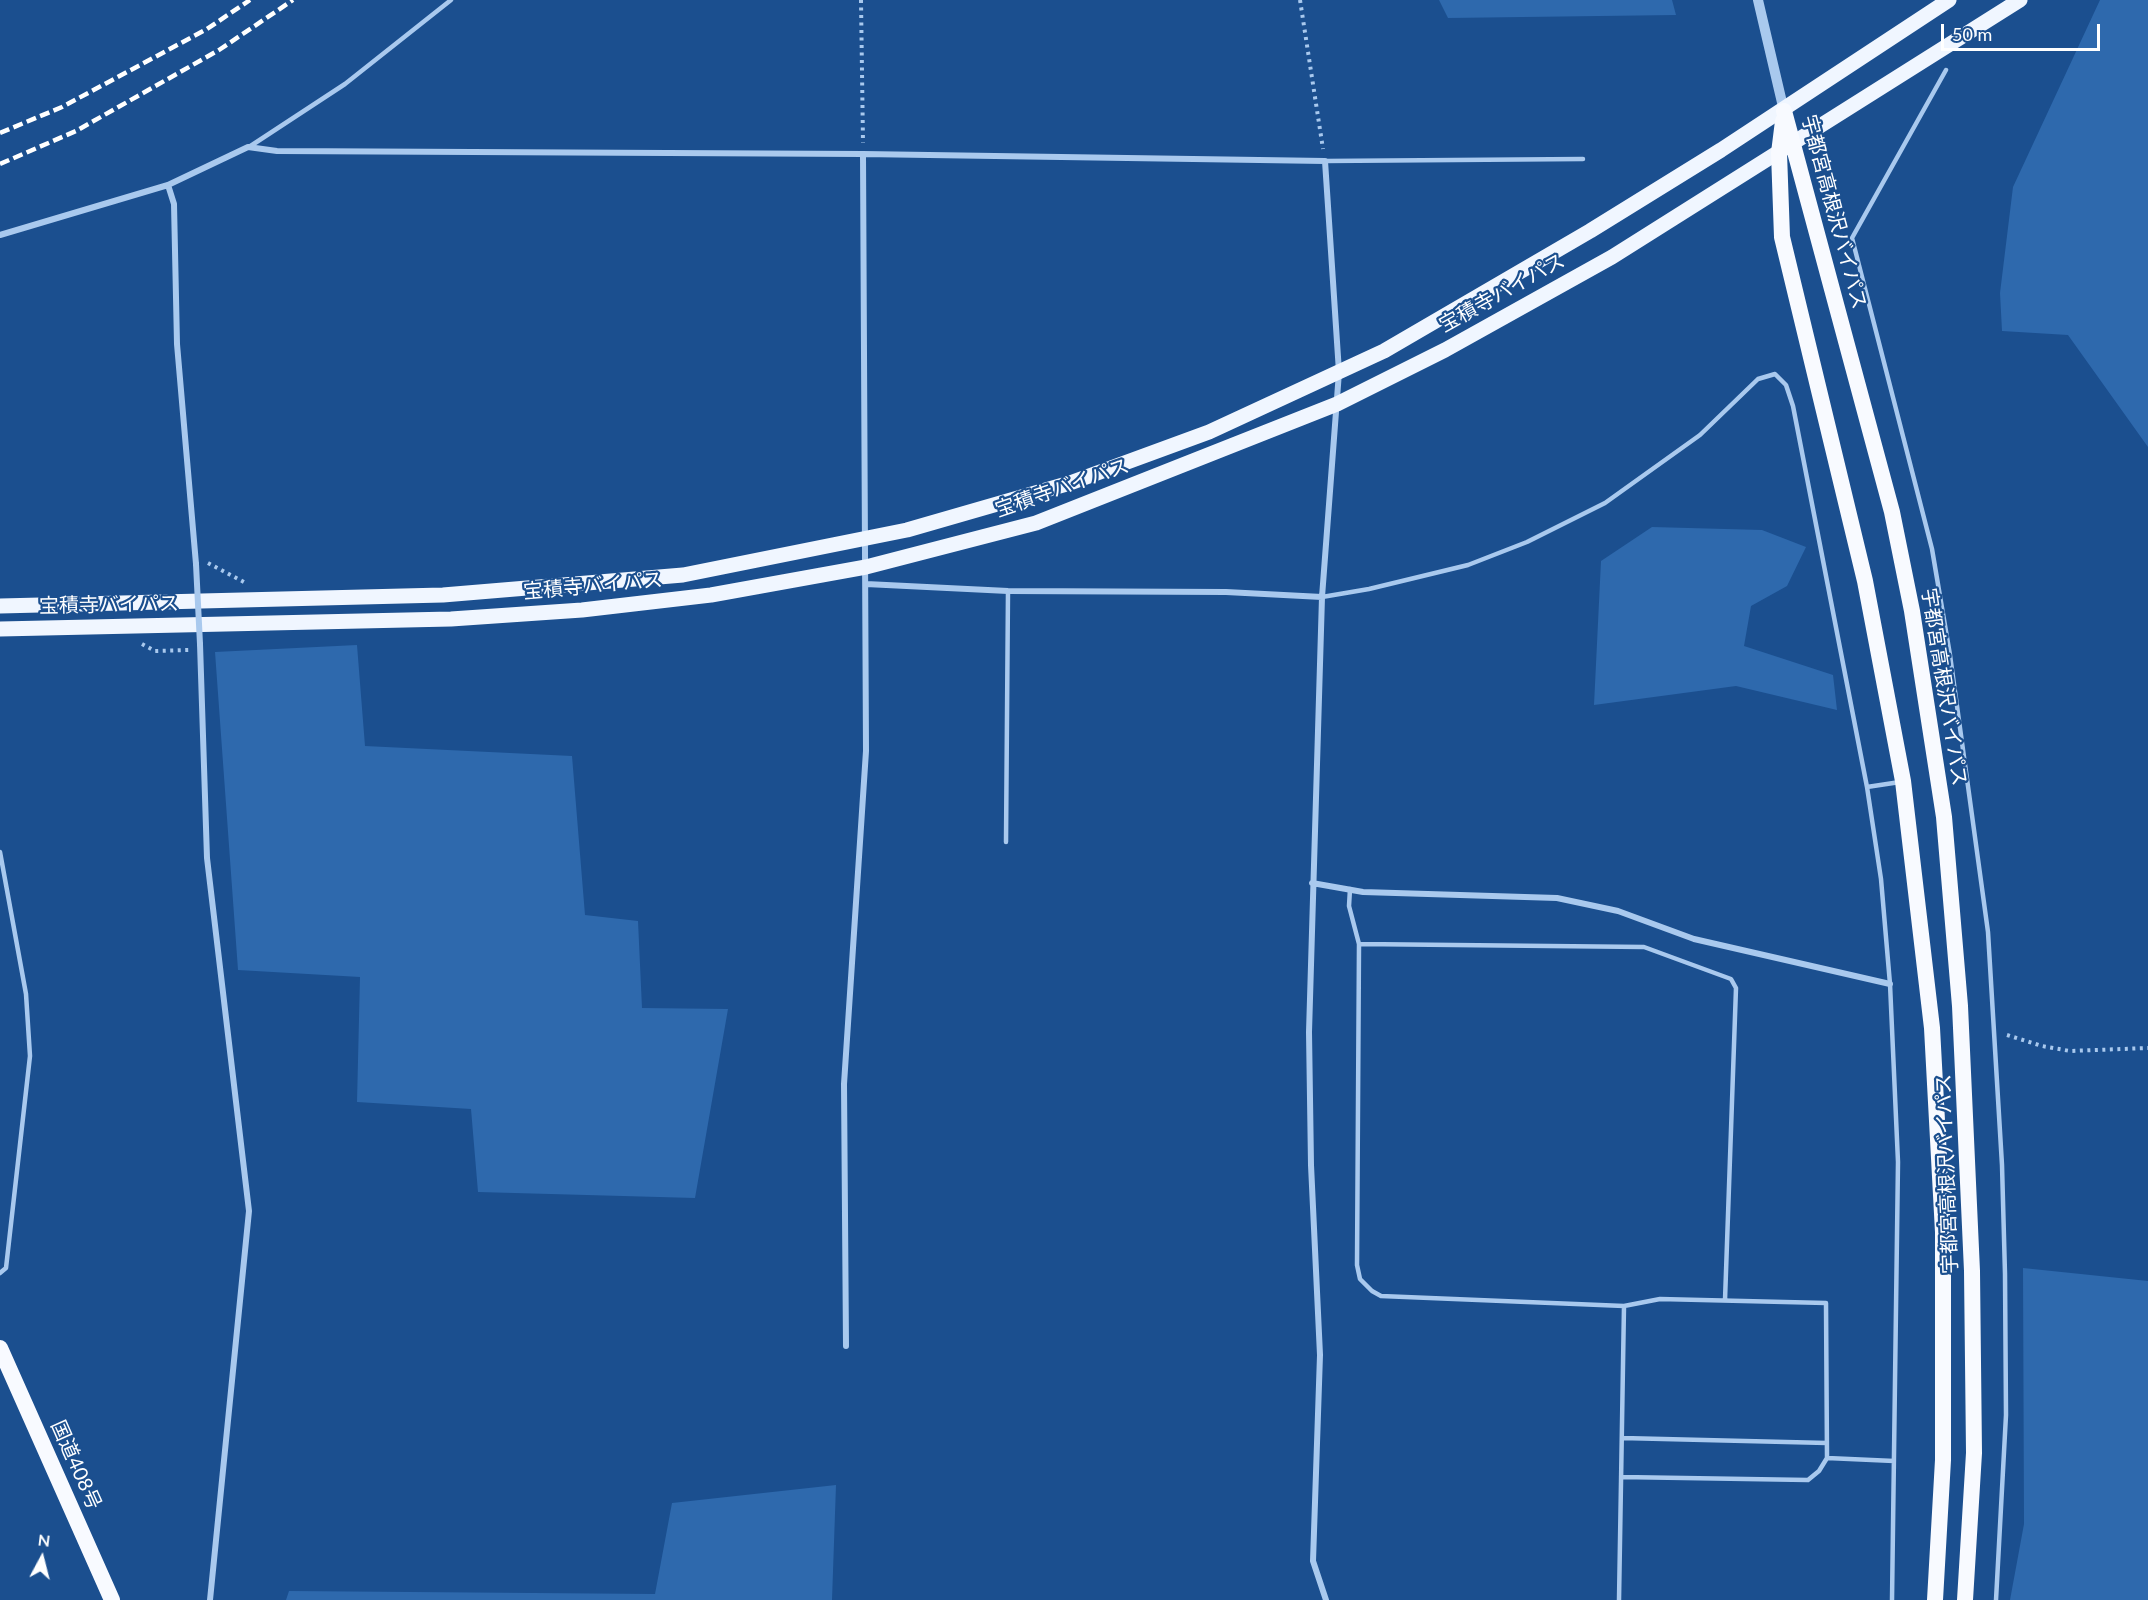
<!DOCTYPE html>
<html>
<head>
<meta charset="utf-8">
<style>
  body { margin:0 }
  #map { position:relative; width:2148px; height:1600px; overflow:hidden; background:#1b4f8f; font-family:Lato,sans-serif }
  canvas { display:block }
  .north { position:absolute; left:12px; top:1528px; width:60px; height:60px; -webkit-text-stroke:4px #1b4f8f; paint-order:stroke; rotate:7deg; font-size:16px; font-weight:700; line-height:24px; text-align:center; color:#fff }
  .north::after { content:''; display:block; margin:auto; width:21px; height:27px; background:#fff; clip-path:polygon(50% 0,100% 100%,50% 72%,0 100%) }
  .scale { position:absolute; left:1941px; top:24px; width:159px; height:27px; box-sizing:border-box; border:3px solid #fff; border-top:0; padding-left:8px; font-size:18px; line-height:21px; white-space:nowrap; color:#fff; -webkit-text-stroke:4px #1b4f8f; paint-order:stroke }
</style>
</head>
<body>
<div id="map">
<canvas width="2148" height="1600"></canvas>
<div class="north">N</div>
<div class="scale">50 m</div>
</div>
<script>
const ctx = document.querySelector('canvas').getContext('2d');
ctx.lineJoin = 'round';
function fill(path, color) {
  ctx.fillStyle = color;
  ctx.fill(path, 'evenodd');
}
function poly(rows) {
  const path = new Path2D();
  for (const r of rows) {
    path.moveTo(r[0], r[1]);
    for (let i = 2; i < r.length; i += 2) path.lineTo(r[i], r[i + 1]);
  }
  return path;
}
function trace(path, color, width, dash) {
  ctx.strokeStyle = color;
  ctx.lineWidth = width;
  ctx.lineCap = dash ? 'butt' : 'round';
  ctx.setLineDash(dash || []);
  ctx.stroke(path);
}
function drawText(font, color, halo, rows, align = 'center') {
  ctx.font = font + ' Lato,"Noto Sans JP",sans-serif';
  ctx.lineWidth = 4.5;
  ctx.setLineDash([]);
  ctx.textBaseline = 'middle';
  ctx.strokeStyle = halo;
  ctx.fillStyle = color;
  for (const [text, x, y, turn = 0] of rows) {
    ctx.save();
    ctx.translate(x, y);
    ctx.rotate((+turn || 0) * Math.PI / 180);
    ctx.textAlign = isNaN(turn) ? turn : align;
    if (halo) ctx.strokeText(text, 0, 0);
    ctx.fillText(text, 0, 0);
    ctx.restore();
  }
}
fill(poly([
  [1439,0,1672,0,1676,15,1448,18],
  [2100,0,2148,0,2148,447,2068,335,2002,331,2000,293,2013,187],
  [1652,527,1762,530,1806,547,1787,586,1751,606,1744,646,1833,675,1837,710,1736,686,1594,705,1601,561],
  [357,645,365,746,572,756,585,915,638,921,642,1008,728,1009,695,1198,478,1192,471,1109,357,1102,360,977,238,970,215,652],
  [2023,1268,2148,1281,2148,1600,2010,1600,2024,1524],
  [836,1485,832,1600,286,1600,289,1591,655,1594,672,1503]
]), '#2e69ad');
trace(poly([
  [861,0,863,143],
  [1300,0,1323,149],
  [208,563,244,582],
  [142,644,155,651,189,650],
  [2007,1035,2042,1046,2070,1051,2148,1048]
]), '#a9c9ee', 4, [3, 4.5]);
trace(poly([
  [1946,70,1852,238,1932,549,1950,655,1988,932,2002,1165,2005,1274,2006,1415,1996,1600],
  [249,147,345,84,451,0],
  [1325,161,1583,159],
  [1322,597,1369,589,1468,565,1527,542,1605,503,1700,435,1758,379,1775,374,1786,385,1793,406,1867,787,1881,879,1890,984,1898,1162,1892,1600],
  [1867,787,1900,782],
  [1006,842,1008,591],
  [0,852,26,994,30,1056,6,1268,0,1273],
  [1350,889,1349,906,1359,944,1357,1265,1360,1279,1372,1291,1381,1296,1624,1306,1660,1299,1826,1303,1827,1458,1819,1471,1808,1480,1621,1477],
  [1359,944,1644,947,1731,979,1736,988,1725,1300],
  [1622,1438,1827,1443],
  [1827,1458,1894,1461],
  [1619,1600,1624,1306]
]), '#a9c9ee', 4.5);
trace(poly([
  [168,185,174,204,177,344,196,564],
  [0,235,168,185,248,147,277,151,863,154,1325,161,1339,372,1322,597,1309,1032,1311,1165,1320,1355,1313,1561,1326,1600],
  [866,584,1008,591,1226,592,1322,597],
  [200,644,207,858,249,1211,210,1600],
  [1312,883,1363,892,1557,898,1618,911,1694,939,1890,984],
  [846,1346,844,1084,866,751,863,154]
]), '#a9c9ee', 6);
trace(poly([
  [1758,0,1784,111]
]), '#a9c9ee', 10);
trace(poly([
  [0,606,443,595,683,575,907,530,1070,483,1209,432,1384,351,1590,231,1721,150,1949,0],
  [0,629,451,619,582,610,711,595,866,567,1036,523,1337,404,1445,350,1612,257,2020,0]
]), '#f0f6ff', 15);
trace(poly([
  [1784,111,1892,512,1912,611,1944,817,1960,1006,1972,1271,1974,1453,1965,1600],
  [1783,121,1779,153,1782,237,1865,581,1903,781,1932,1028,1943,1232,1943,1460,1935,1600],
  [0,1348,112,1600]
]), '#f8faff', 16);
trace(poly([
  [0,133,62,107,207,29,250,0],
  [0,164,76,131,219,50,293,0]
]), '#fff', 4.5, [10, 4.5]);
trace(poly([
  [196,564,200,644]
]), '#a9c9ee', 6);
drawText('20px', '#fff', '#1b4f8f', [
  ["宇都宮高根沢バイパス",1834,212,75],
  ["宝積寺バイパス",1502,293,-29],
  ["宝積寺バイパス",1062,488,-19],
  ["宝積寺バイパス",593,586,-5],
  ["宝積寺バイパス",109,605,-1],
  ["宇都宮高根沢バイパス",1944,687,81],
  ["宇都宮高根沢バイパス",1947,1174,-92],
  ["国道408号",76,1465,66]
]);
</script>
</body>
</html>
